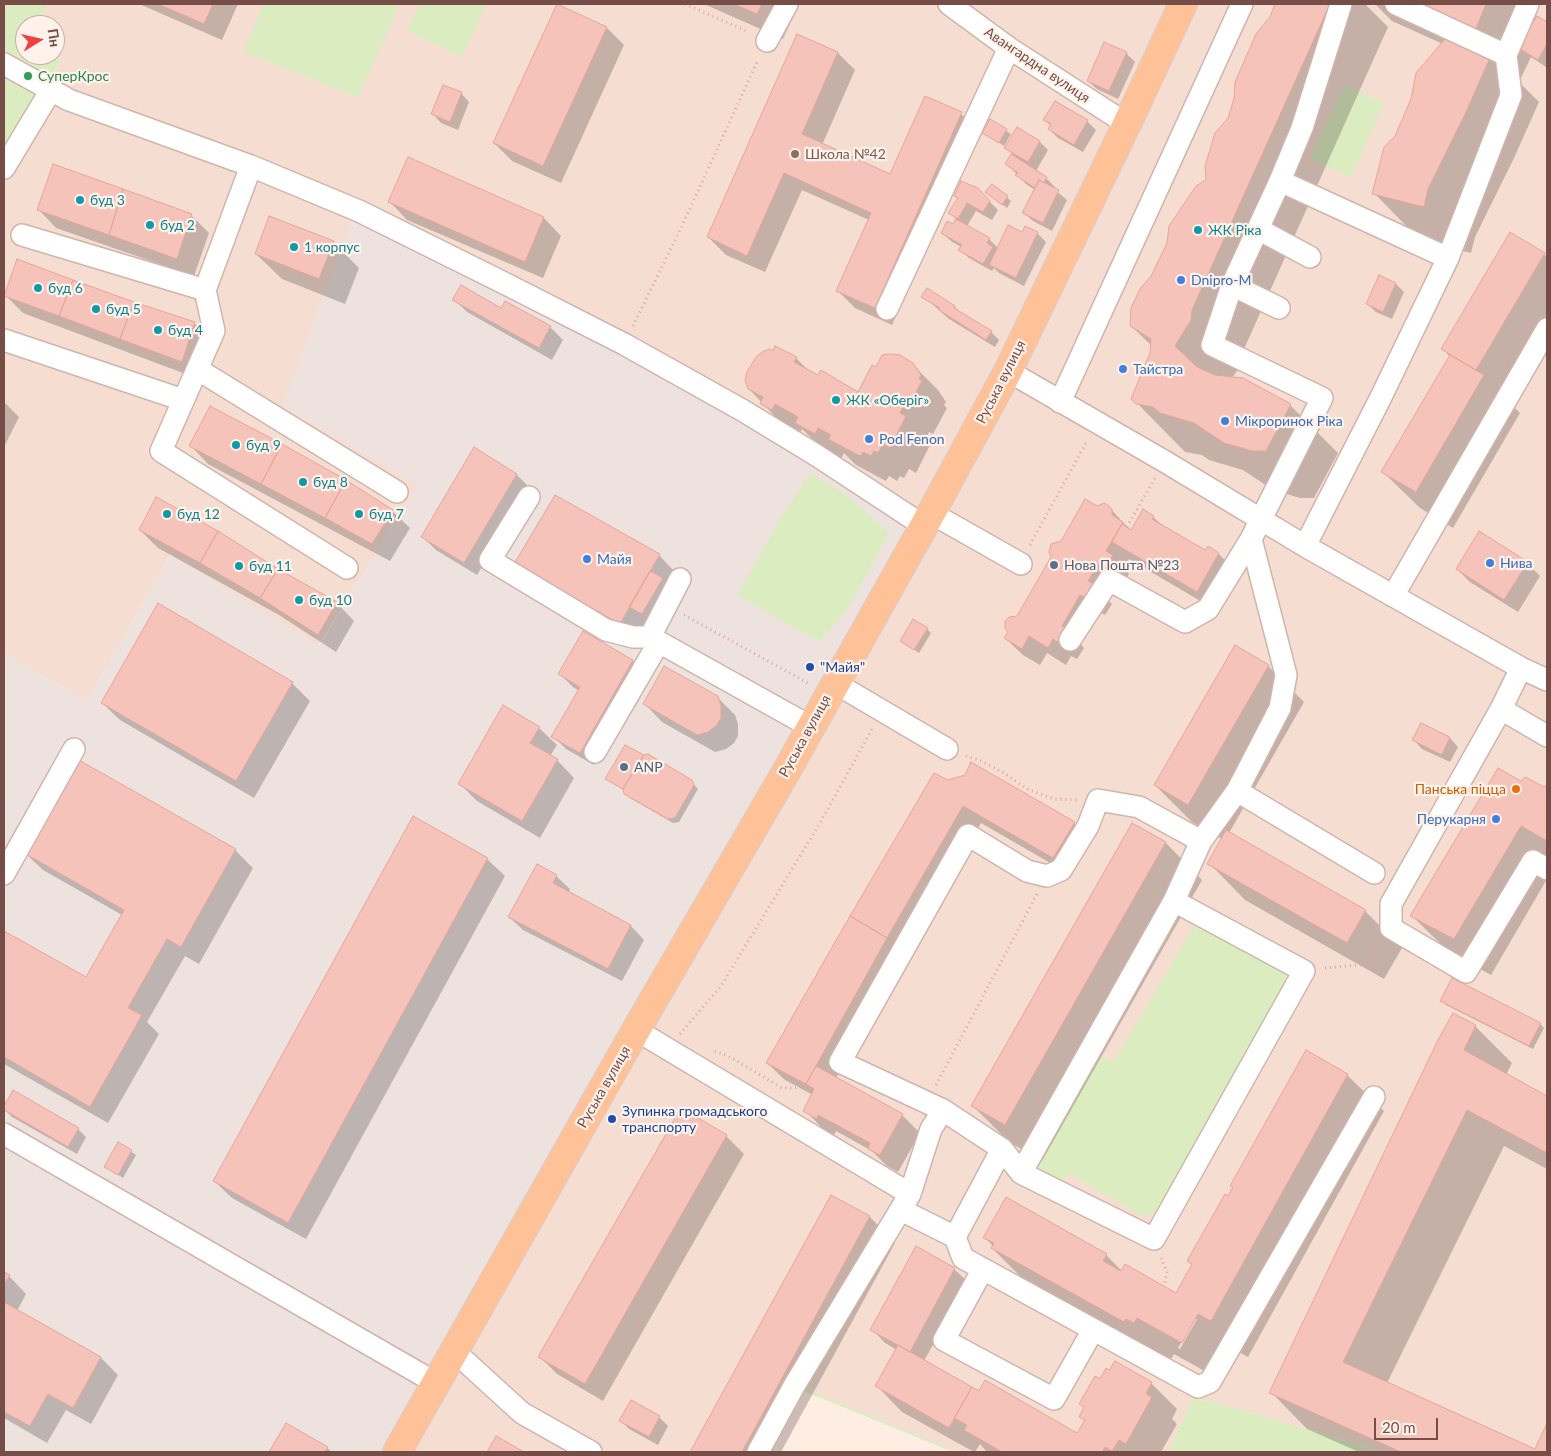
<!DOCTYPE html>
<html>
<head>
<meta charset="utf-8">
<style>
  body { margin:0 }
  #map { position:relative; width:1551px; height:1456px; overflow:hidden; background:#feede3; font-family:Lato,sans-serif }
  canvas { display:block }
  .frame { position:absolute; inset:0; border:5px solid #774e47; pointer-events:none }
  .north { position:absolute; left:15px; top:15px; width:50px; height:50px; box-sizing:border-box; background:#fff2ea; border:1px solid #c9b0a9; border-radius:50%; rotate:81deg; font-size:14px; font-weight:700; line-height:20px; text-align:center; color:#774e47 }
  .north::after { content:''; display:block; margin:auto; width:18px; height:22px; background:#ef4141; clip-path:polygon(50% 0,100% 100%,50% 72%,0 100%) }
  .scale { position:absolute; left:1374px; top:1418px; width:64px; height:22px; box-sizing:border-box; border:2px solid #774e47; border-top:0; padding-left:6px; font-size:15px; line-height:18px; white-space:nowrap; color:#774e47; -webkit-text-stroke:4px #fff2ea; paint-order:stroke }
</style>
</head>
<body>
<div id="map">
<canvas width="1551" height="1456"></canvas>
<div class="frame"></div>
<div class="north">Пн</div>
<div class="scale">20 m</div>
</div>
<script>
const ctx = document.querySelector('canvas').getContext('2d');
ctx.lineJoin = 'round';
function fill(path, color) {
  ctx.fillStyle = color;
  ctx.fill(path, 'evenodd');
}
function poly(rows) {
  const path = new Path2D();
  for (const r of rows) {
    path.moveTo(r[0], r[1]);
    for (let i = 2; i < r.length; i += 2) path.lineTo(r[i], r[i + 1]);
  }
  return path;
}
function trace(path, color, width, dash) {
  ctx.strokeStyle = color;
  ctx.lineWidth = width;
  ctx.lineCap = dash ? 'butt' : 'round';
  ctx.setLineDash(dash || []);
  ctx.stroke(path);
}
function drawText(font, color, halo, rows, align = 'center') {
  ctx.font = font + ' Lato,sans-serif';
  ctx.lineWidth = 4.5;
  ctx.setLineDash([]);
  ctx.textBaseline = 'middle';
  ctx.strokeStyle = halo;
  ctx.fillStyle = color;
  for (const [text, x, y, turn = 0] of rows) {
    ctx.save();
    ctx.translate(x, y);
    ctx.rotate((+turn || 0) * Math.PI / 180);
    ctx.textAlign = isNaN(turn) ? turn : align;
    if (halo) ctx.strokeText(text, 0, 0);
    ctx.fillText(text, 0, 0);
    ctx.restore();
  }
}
fill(poly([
  [48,4,1547,4,1547,1452,1384,1452,1225,1405,1193,1398,1168,1452,957,1452,794,1384,756,1452,399,1452,835,686,282,406,418,485,318,646,170,555,87,701,4,654,4,158,61,61,50,55,55,55,55,25,38,25]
]), '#f6ddd1');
fill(poly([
  [354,216,614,341,924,527,399,1452,4,1452,4,654,87,701,170,555,319,646,417,485,282,406]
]), '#ede2de');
fill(poly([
  [4,4,48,4,38,25,25,25,25,55,50,55,61,61,4,158],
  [264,4,400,4,358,98,243,52],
  [420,4,487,4,462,57,407,31],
  [1344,85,1384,103,1351,178,1310,159],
  [810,473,849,497,889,533,847,610,819,642,737,595,781,518],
  [1196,923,1280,966,1286,975,1287,985,1158,1211,1150,1216,1140,1215,1070,1174,1060,1182,1039,1173,1037,1161,1095,1054,1114,1061],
  [794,1384,922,1437,957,1452,953,1452,801,1390,772,1452,756,1452],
  [1193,1398,1225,1405,1384,1452,1168,1452]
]), '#dcecc1');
fill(poly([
  [139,4,238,4,222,40],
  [704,4,799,4,783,39],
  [1276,4,1365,4,1388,27,1240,358,1239,368,1232,378,1290,405,1338,453,1314,498,1300,498,1273,490,1243,470,1209,460,1202,455,1185,452,1132,398,1152,354,1152,346,1131,326,1153,277,1207,181,1229,118],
  [1375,4,1521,4,1536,19,1537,17,1547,24,1547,66,1546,67,1531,57,1519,82,1539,102,1514,158,1475,237,1471,253,1421,241,1374,193,1396,136,1443,44,1392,21],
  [557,6,607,28,624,45,561,183,512,161,494,143],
  [838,53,855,70,822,145,891,175,961,114,979,131,892,325,855,308,837,290,869,220,802,190,765,272,726,255,708,237],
  [1126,53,1135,62,1118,99,1097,89,1088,81],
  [461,93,469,102,458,130,441,123,433,114],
  [1045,120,1087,121,1096,130,1083,152,1058,138,1049,129,1051,126],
  [991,121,1011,134,1004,146,984,133],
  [1017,128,1040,142,1048,150,1036,171,1046,178,1055,187,1054,189,1067,200,1052,231,1033,221,1024,213,1035,190,1026,184,1007,164,1013,154,1006,148],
  [408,159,544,218,561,236,543,278,407,220,390,202],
  [54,166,192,216,209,233,194,276,56,228,39,210],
  [992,185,1011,201,1007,208,991,196],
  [977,189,998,210,992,220,976,211,967,226,989,239,998,248,1023,233,1037,233,1046,242,1024,286,999,273,994,268,992,271,969,258,960,250,961,247,951,241,942,233,954,226,957,220,950,213,959,200,955,196],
  [333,242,359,268,345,304,282,279,256,254],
  [1544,254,1547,257,1547,347,1513,406,1520,413,1453,528,1420,508,1383,472,1450,357,1443,349],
  [1396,284,1404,292,1392,319,1376,312,1367,304],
  [6,296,133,303,194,323,212,341,199,379,23,313],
  [923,296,955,307,962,314,991,332,999,340,995,347,949,319],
  [454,299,502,310,550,327,563,340,552,360,467,312],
  [796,358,810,372,858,394,876,369,912,364,938,390,946,402,944,405,947,408,933,434,929,432,926,438,931,443,916,473,909,469,904,478,900,476,897,481,889,476,886,481,856,465,844,453,841,459,822,448,802,429,799,435,787,429,749,389],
  [4,402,19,417,4,447],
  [191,446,392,511,410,528,390,561,208,464],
  [474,448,517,475,530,488,477,575,436,550,422,536],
  [1108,506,1131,531,1153,517,1163,526,1206,552,1208,548,1219,554,1236,572,1214,609,1129,559,1124,568,1129,574,1122,585,1106,598,1112,604,1105,615,1098,611,1080,643,1084,648,1077,659,1071,656,1066,665,1047,653,1040,665,1023,655,1005,638,1061,543,1097,507],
  [140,530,278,570,337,603,354,621,336,652,279,615,158,548],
  [659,555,676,573,638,640,533,582],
  [1527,563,1540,576,1518,612,1470,582,1457,569],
  [927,629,931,633,919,653,901,641],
  [584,633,633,661,646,674,594,765,566,749,553,736,579,691,573,687,560,674],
  [1268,666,1304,702,1229,833,1365,911,1402,948,1384,979,1245,900,1209,863,1222,839,1192,822,1155,785],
  [292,683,310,701,254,798,120,720,102,703],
  [717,697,735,715,738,724,738,736,734,743,726,749,715,752,662,722,645,704],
  [1421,725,1450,738,1458,747,1450,762,1422,749,1414,740],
  [539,728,557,745,550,756,557,760,574,778,540,838,477,801,459,783],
  [606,779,691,781,698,789,679,822,673,823,630,798,625,791],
  [948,781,1074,823,1091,841,1071,875,981,823,904,956,836,1078,902,1115,920,1133,898,1172,887,1166,872,1151,836,1131,834,1135,822,1128,805,1110,813,1095,785,1080,767,1063],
  [1521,783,1544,789,1547,785,1547,879,1491,975,1449,952,1412,916],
  [1132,824,1166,843,1202,880,1042,1161,1009,1142,972,1105],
  [235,850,253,868,199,964,185,956,147,1022,159,1034,108,1123,4,1064,4,932,87,979,122,915,43,870,25,853],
  [487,859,505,876,306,1239,232,1198,214,1181],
  [556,876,570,889,568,893,631,926,644,940,622,981,523,930,509,917],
  [1442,1001,1540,1024,1544,1028,1533,1049,1446,1005],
  [1475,1026,1512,1063,1506,1075,1547,1097,1547,1169,1504,1146,1387,1383,1536,1450,1547,1426,1547,1452,1359,1452,1307,1429,1271,1392],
  [1347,1075,1384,1111,1248,1357,1235,1350,1219,1379,1174,1354,1171,1359,1163,1355,1161,1358,1029,1285,992,1248,993,1246,985,1238,1106,1255,1122,1271,1177,1295,1229,1197],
  [1194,1319,1197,1319,1180,1349,1178,1348],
  [13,1092,78,1129,86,1137,77,1154,12,1117,4,1109],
  [726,1136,744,1154,603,1401,557,1374,540,1357],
  [119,1144,136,1155,123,1178,106,1167],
  [831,1196,870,1217,895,1243,781,1452,691,1452],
  [954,1269,968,1282,924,1361,979,1393,1078,1435,1086,1422,1081,1417,1085,1409,1081,1404,1110,1372,1115,1363,1151,1383,1177,1409,1172,1419,1177,1424,1161,1452,987,1452,980,1444,975,1452,974,1452,902,1412,877,1386,897,1350,885,1343,872,1329],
  [4,1273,9,1276,26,1294,17,1311,101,1358,118,1375,91,1424,66,1410,47,1443,4,1418],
  [659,1417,668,1426,658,1445,629,1429,621,1421],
  [286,1425,327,1448,332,1452,271,1452]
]), '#0003');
const building = poly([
  [158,4,213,4,204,24,158,4],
  [557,4,607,27,543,166,493,143,557,4],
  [734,4,762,4,757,14,734,4],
  [1275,4,1330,4,1192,310,1191,320,1175,346,1197,367,1215,375,1243,378,1291,404,1266,451,1252,451,1224,443,1194,423,1160,413,1153,407,1136,404,1131,399,1150,353,1151,339,1130,326,1131,308,1140,289,1151,276,1167,243,1169,226,1196,186,1206,180,1205,166,1215,133,1228,118,1234,99,1235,82,1256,34,1270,17,1275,4],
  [1410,4,1486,4,1473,36,1492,53,1467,110,1428,189,1424,207,1372,194,1384,147,1395,136,1411,99,1416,73,1457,25,1410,4],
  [1537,16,1547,22,1547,44,1538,60,1517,47,1537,16],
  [797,34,838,52,802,134,890,174,925,96,962,112,875,308,836,291,871,213,784,173,747,256,707,237,797,34],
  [1104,42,1127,52,1109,91,1087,81,1104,42],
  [443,85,462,92,450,122,431,114,443,85],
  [1055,101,1088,120,1074,145,1048,129,1051,124,1043,120,1055,101],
  [990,119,1007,129,999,143,982,133,990,119],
  [1017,127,1040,141,1028,162,1004,148,1017,127],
  [1011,154,1047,177,1044,183,1039,180,1035,188,1015,175,1018,173,1005,164,1011,154],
  [408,157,544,217,525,262,388,202,408,157],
  [53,164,123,189,109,235,37,210,53,164],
  [1039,180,1059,190,1043,223,1022,213,1039,180],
  [961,181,978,188,990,201,983,212,967,203,958,219,948,213,958,198,954,196,961,181],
  [992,184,1008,196,1002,205,985,192,992,184],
  [123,189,192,214,177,259,109,235,123,189],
  [269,216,334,241,319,279,255,254,269,216],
  [956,219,990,238,987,243,993,247,983,264,958,250,962,245,941,233,947,221,953,224,956,219],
  [1008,225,1022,232,1025,226,1038,232,1016,278,989,265,1008,225],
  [1510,232,1545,253,1476,370,1441,349,1510,232],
  [17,259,73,280,59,316,4,296,17,259],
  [1379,275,1396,283,1383,312,1366,304,1379,275],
  [73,280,134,302,120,339,59,316,73,280],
  [461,285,501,308,505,301,551,326,539,348,452,300,461,285],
  [927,288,955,306,954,308,992,331,986,340,939,310,940,308,921,297,927,288],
  [134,302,195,322,182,362,120,339,134,302],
  [775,346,797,357,794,362,818,375,821,370,858,392,872,365,876,367,882,355,890,354,900,355,913,363,921,375,919,379,922,381,907,409,903,407,900,413,906,416,890,448,883,444,878,453,874,451,871,456,863,452,860,456,828,439,831,435,818,428,815,434,795,423,798,417,775,404,772,410,760,404,763,397,748,389,745,380,747,372,756,357,762,352,769,349,773,351,775,346],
  [1450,355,1484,375,1416,492,1381,472,1450,355],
  [210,406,282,444,261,484,189,446,210,406],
  [282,444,346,480,325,518,261,484,282,444],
  [474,447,517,474,464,563,421,537,474,447],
  [346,480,393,510,372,544,325,518,346,480],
  [555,495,660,554,620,624,514,564,555,495],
  [156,497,218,531,200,563,139,530,156,497],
  [1085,499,1097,506,1104,503,1108,505,1112,509,1112,515,1123,522,1106,551,1113,555,1105,568,1098,564,1088,581,1095,585,1087,599,1080,595,1062,626,1068,629,1059,643,1053,639,1048,648,1029,636,1022,649,1004,638,1008,632,1005,628,1005,621,1009,617,1017,616,1051,557,1049,552,1051,544,1061,541,1085,499],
  [1143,509,1154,516,1152,519,1205,550,1208,546,1219,553,1197,592,1112,542,1122,524,1131,530,1143,509],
  [218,531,278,569,260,598,200,563,218,531],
  [1479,531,1528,562,1504,600,1456,569,1479,531],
  [278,569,337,602,318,635,260,598,278,569],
  [650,571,663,578,642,614,629,607,650,571],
  [158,603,293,682,236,781,101,703,158,603],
  [913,619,928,628,914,650,900,641,913,619],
  [583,631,633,660,580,753,551,737,580,687,558,674,583,631],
  [1235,645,1269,665,1188,805,1154,785,1235,645],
  [664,666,718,696,721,706,721,718,717,725,708,732,697,735,643,704,664,666],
  [503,705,540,727,530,743,558,759,522,821,458,784,503,705],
  [1421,723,1450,737,1442,755,1412,740,1421,723],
  [625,745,644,755,623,789,605,779,625,745],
  [648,754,692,780,694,785,675,818,668,819,624,794,623,789,644,755,648,754],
  [77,759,236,849,181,947,167,939,128,1008,142,1015,90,1107,4,1057,4,931,86,977,124,910,24,853,77,759],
  [971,762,1075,822,1053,858,963,806,887,938,850,916,934,773,948,780,965,775,971,762],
  [1498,768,1521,781,1525,777,1544,787,1547,784,1547,841,1521,826,1454,939,1410,916,1498,768],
  [413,816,488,858,288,1223,213,1181,413,816],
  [1132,823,1166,842,1005,1125,971,1106,1132,823],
  [1226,830,1366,910,1347,943,1207,864,1226,830],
  [537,864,557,875,553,883,631,925,608,969,508,917,537,864],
  [850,916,887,938,806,1084,766,1063,850,916],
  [1452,978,1541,1023,1529,1046,1440,1001,1452,978],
  [1453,1013,1476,1025,1464,1050,1547,1096,1547,1153,1467,1110,1343,1362,1535,1449,1547,1423,1547,1452,1401,1452,1269,1393,1438,1040,1453,1013],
  [1306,1050,1348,1074,1211,1321,1198,1314,1182,1343,1137,1318,1134,1323,1126,1319,1124,1322,991,1248,994,1243,983,1238,1006,1197,1107,1254,1103,1261,1121,1271,1125,1264,1176,1293,1192,1264,1187,1261,1225,1194,1228,1196,1233,1187,1230,1186,1306,1050],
  [816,1066,903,1114,880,1155,868,1149,870,1143,818,1115,817,1119,803,1111,814,1089,806,1084,816,1066],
  [13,1090,79,1128,68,1147,4,1110,4,1106,13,1090],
  [681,1108,727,1135,585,1384,538,1357,681,1108],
  [118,1142,132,1150,118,1175,104,1167,118,1142],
  [831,1195,870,1216,742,1452,690,1452,831,1195],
  [916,1246,955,1268,910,1352,870,1330,916,1246],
  [4,1272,10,1275,4,1285,4,1272],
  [4,1302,101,1357,73,1408,48,1394,30,1426,4,1412,4,1302],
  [898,1345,972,1387,949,1428,875,1386,898,1345],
  [1115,1361,1152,1382,1146,1394,1152,1397,1126,1444,1119,1440,1112,1451,1105,1447,1102,1452,1002,1452,964,1430,967,1425,954,1418,972,1387,979,1391,985,1380,1077,1433,1085,1420,1079,1417,1084,1407,1079,1404,1095,1376,1100,1379,1106,1368,1109,1370,1115,1361],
  [631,1400,660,1416,649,1437,619,1421,631,1400],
  [286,1423,328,1447,325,1452,269,1452,286,1423],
  [496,1436,524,1452,487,1452,496,1436]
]);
fill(building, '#f5c3b9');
trace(building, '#e8a598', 1);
const minor = poly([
  [949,4,1009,48,1127,124],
  [1396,4,1506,55,1528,4],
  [767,41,787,4],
  [4,64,69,100,251,166,359,211,504,283,624,344,742,410,816,455,924,526],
  [251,166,205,290,214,331,161,451,347,568],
  [4,168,51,90],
  [1280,181,1448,258],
  [1258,229,1310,257],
  [22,235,205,290],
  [1232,285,1279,308],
  [887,309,1009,48],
  [4,340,183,400],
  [197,369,397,492],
  [1008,371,1164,461,1305,546,1521,668,1547,680],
  [1060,402,1242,4],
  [529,497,490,560,606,630,633,637,650,637,811,727],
  [931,513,1021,564],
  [1305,546,1381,397,1448,258,1511,95,1506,55],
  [1393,596,1547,329],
  [650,637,680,579],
  [1070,640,1109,580,1185,622,1208,609,1251,539],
  [1521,668,1501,709,1391,904,1391,928,1466,972,1533,861,1547,869],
  [835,683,947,749],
  [1501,709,1547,736],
  [595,752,659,642],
  [1237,791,1374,873],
  [4,874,74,749],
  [1174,901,1304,971,1154,1239,1021,1173,1002,1149,943,1110,840,1062,968,835,1027,871,1047,876,1061,870,1088,826,1098,800,1139,807,1201,841],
  [636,1030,910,1194],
  [4,1134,436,1383],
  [1002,1149,955,1237,963,1258,1198,1387,1210,1382,1374,1097],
  [1021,1173,1174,901,1201,841,1237,791,1280,708,1286,675,1251,539,1322,398,1212,345,1232,285,1280,181,1302,128,1341,4],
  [901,1210,955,1237],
  [983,1269,944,1340,1054,1399,1093,1330],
  [454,1351,522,1413,591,1452],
  [758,1452,794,1386,910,1194,931,1129,943,1110]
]);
const major = poly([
  [397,1452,636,1030,787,770,924,526,1008,371,1127,124,1183,4]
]);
trace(minor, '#d1b4ab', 24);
trace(major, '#d9cdcb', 30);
trace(poly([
  [685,4,749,32],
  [633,326,681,228,758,60],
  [1127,527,1155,478],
  [1030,545,1087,441],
  [1114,560,1117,545],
  [684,615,808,683],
  [966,756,981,761,1004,773,1027,789,1054,799,1077,800],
  [1325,968,1369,964,1380,946],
  [680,1034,721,986,820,823,872,729],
  [715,1051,730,1057,782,1088,795,1088,806,1084],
  [936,1085,1037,894],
  [1161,1258,1167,1272,1164,1286],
  [1137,1332,1142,1321]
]), '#daa69c', 3, [1, 4]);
trace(minor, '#fff', 21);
trace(major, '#ffc298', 28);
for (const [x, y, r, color] of [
  [28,76,5,"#2e9e5b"],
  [795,154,5,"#8d6e63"],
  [80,200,5,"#0f9aa8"],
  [150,225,5,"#0f9aa8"],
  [1198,230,5,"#0f9aa8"],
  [294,247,5,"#0f9aa8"],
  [1181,280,5,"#3f7fe0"],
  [38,288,5,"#0f9aa8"],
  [96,309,5,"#0f9aa8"],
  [158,330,5,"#0f9aa8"],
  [1123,369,5,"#3f7fe0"],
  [836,400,5,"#0f9aa8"],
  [1225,421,5,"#3f7fe0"],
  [869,439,5,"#3f7fe0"],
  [236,445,5,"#0f9aa8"],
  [303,482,5,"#0f9aa8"],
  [167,514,5,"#0f9aa8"],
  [359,514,5,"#0f9aa8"],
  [587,559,5,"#3f7fe0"],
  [1490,563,5,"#3f7fe0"],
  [1054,565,5,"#5c6f8a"],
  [239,566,5,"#0f9aa8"],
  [299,600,5,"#0f9aa8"],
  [810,667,5,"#1a4fb4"],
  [624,767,5,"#5c6f8a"],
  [1516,789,5,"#e8710a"],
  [1496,819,5,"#3f7fe0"],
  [612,1119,5,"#1a4fb4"]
]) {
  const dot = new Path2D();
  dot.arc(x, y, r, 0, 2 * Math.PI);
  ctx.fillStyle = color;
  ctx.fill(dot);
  trace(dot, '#fff2ea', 2);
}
drawText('14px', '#774e47', '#fff2ea', [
  ["Авангардна вулиця",1037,65,34],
  ["Руська вулиця",1001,382,-63],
  ["Руська вулиця",805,736,-61],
  ["Руська вулиця",604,1087,-60]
]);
drawText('14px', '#27864d', '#fff2ea', [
  ["СуперКрос",38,76]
], 'left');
drawText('14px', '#785e54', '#fff2ea', [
  ["Школа №42",805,154]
], 'left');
drawText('14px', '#0d838f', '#fff2ea', [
  ["буд 3",90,200],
  ["буд 2",160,225],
  ["ЖК Ріка",1208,230],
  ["1 корпус",304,247],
  ["буд 6",48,288],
  ["буд 5",106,309],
  ["буд 4",168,330],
  ["ЖК «Оберіг»",846,400],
  ["буд 9",246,445],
  ["буд 8",313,482],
  ["буд 12",177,514],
  ["буд 7",369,514],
  ["буд 11",249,566],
  ["буд 10",309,600]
], 'left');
drawText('14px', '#366cbe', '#fff2ea', [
  ["Dnipro-M",1191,280],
  ["Тайстра",1133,369],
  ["Мікроринок Ріка",1235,421],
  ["Pod Fenon",879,439],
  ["Майя",597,559],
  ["Нива",1500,563],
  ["Перукарня",1486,819,"right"]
], 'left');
drawText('14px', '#4e5e75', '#fff2ea', [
  ["Нова Пошта №23",1064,565],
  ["ANP",634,767]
], 'left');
drawText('14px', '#164399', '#fff2ea', [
  ["\"Майя\"",820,667],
  ["Зупинка громадського",622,1111],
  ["транспорту",622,1127]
], 'left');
drawText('14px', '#c56008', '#fff2ea', [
  ["Панська пiцца",1506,789]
], 'right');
</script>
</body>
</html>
